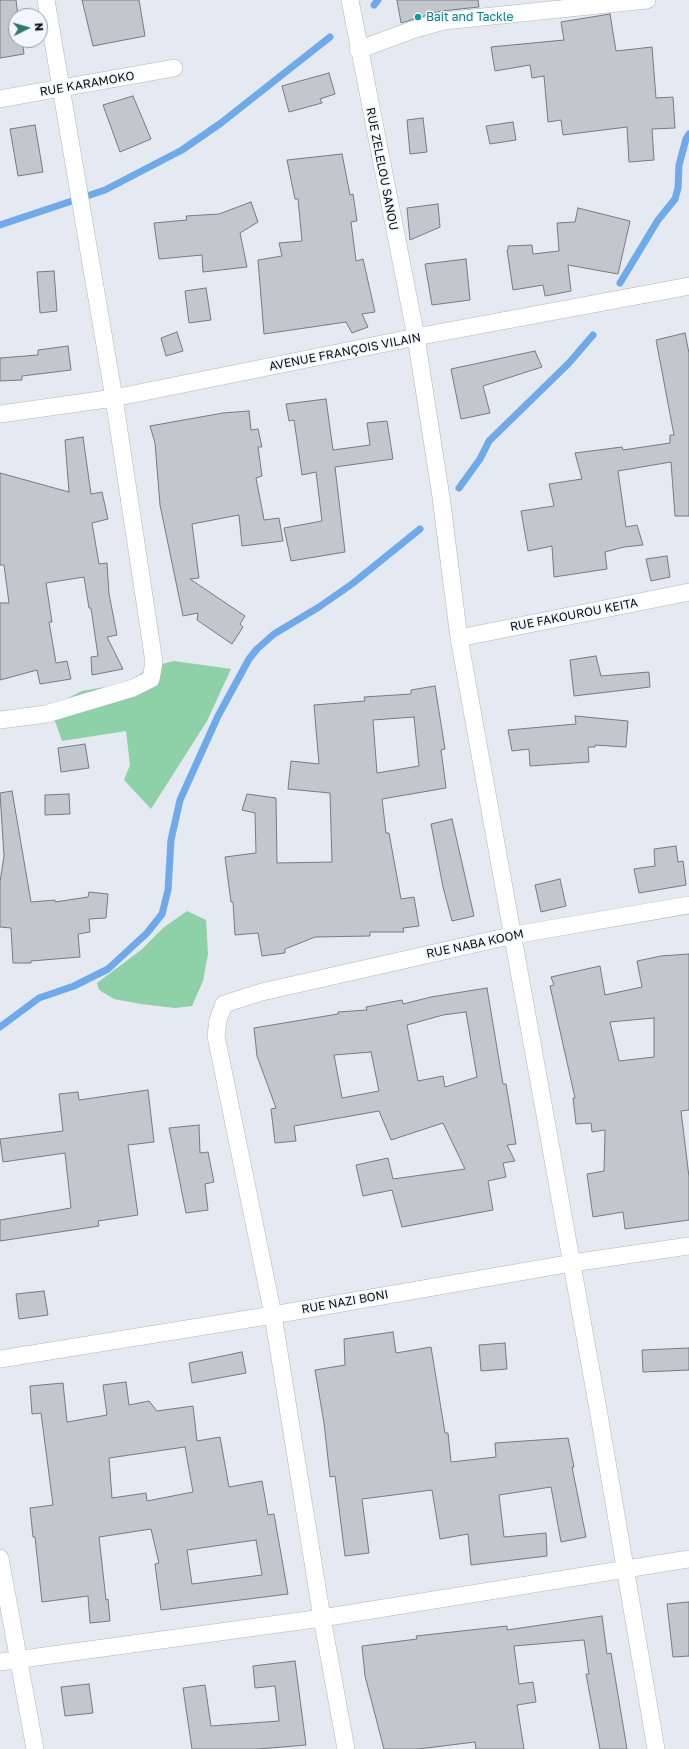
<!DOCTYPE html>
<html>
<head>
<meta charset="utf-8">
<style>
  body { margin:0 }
  #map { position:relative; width:689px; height:1749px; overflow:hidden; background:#e5e9f1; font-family:"Golos Text",sans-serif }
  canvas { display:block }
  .north { position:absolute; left:8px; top:8px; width:40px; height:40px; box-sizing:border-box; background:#f2f7fe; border:1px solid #989ba0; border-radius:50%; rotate:85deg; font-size:11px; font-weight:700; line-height:16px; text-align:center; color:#101114 }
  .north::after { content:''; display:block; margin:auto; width:14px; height:18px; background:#32766a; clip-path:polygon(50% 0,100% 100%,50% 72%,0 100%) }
</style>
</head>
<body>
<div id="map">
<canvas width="689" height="1749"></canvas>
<div class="north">N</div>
</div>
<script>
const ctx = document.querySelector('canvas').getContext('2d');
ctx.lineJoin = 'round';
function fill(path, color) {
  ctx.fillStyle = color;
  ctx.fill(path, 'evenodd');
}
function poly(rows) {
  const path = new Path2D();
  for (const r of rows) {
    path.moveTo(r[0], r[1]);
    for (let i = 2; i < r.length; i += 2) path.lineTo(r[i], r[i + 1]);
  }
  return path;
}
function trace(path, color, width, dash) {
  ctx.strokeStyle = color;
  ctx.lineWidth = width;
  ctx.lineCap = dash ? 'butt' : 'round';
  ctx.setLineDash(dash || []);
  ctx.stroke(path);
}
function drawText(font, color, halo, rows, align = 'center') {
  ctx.font = font + ' "Golos Text",sans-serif';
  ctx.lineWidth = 3;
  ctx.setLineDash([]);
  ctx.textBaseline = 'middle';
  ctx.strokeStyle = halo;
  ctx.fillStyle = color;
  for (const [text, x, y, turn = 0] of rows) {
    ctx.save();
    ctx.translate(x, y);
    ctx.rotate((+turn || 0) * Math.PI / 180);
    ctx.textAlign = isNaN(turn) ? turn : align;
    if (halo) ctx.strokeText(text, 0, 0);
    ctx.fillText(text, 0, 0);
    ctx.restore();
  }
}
fill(poly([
  [174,661,231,669,207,721,151,809,124,780,130,765,126,731,62,741,50,707,82,691,128,683,150,667],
  [187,911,206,920,208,954,203,981,192,1006,175,1008,141,1004,114,999,99,990,97,983,141,950,163,928]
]), '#8ed0a8');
trace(poly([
  [374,5,378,0],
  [0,225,105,190,182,150,221,123,330,37],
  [620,283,658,220,675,199,678,188,679,165,686,139,689,134],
  [459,488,480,459,489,441,569,363,593,335],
  [0,1027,39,998,74,986,108,969,147,933,162,914,168,890,171,840,180,800,218,716,249,659,257,649,274,634,319,607,352,584,420,529]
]), '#70a9e8', 7);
const building = poly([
  [0,0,16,0,18,16,16,16,16,40,22,40,24,54,0,58,0,0],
  [82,0,139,0,145,36,93,46,82,0],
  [397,0,478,0,479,7,441,11,401,23,397,0],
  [610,14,616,51,652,47,656,98,673,97,675,128,652,129,654,160,629,162,627,127,563,135,561,120,548,122,544,76,532,78,530,65,495,71,491,47,564,40,561,22,610,14],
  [329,73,335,94,320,99,322,103,289,112,282,86,329,73],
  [133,96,151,139,120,152,103,105,133,96],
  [423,118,427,152,410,154,407,120,423,118],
  [513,122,516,140,490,144,486,126,513,122],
  [35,125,43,172,18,176,10,129,35,125],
  [342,154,350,195,353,194,357,221,351,222,356,261,363,259,375,312,362,314,368,327,352,333,346,322,264,334,258,260,282,256,279,243,302,241,298,199,295,199,287,160,342,154],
  [251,202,258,222,240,233,247,267,203,272,202,255,159,259,154,223,187,220,186,216,219,214,251,202],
  [438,204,440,227,410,240,407,208,438,204],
  [578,208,630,221,618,274,568,265,571,291,545,296,543,285,513,290,507,250,508,250,508,246,532,245,533,254,559,251,557,223,575,222,578,208],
  [466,259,470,300,432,305,425,264,466,259],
  [54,271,57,311,40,313,37,272,54,271],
  [206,288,211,320,189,323,185,291,206,288],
  [177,332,183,351,166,356,161,338,177,332],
  [685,333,689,353,689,516,675,516,671,462,618,471,626,527,637,525,643,545,624,547,605,552,607,569,554,577,552,546,528,551,521,511,554,506,549,484,582,479,575,453,622,447,623,450,670,443,670,435,674,435,656,340,685,333],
  [68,346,71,370,22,376,22,380,0,381,0,358,38,355,38,350,68,346],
  [535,351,542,367,483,386,490,413,461,419,451,369,535,351],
  [326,399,333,450,370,445,367,423,387,421,393,459,335,467,345,552,291,561,284,528,322,521,316,472,302,475,294,420,289,421,286,404,326,399],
  [249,411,251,430,258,429,262,447,258,447,262,476,256,478,263,514,264,520,279,518,283,541,242,546,239,515,192,524,199,578,190,579,245,616,240,624,243,627,232,644,197,620,198,613,183,616,160,505,155,443,150,426,223,413,249,411],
  [83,437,91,494,102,492,108,519,92,523,99,564,107,563,109,594,117,635,107,637,123,669,92,675,91,657,98,656,91,608,89,608,84,577,46,583,52,622,49,622,56,663,67,661,71,679,40,684,37,670,0,680,0,603,9,603,4,565,0,565,0,473,69,492,65,440,83,437],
  [667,556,670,577,651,581,646,559,667,556],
  [596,656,601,676,649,672,650,687,574,696,570,660,596,656],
  [435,686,445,749,441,750,446,788,382,799,386,833,389,833,401,899,414,897,419,926,403,928,404,932,370,932,370,936,315,937,285,949,285,953,262,956,258,933,235,935,233,902,231,902,225,857,256,853,255,813,242,810,247,794,276,798,277,863,332,862,330,793,288,789,291,761,319,764,314,705,365,701,364,697,411,694,411,690,435,686],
  [414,717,419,766,377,773,373,720,414,717],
  [575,716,628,721,626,747,595,745,595,747,588,747,589,762,530,766,529,749,512,751,508,730,576,724,575,716],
  [85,744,89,768,61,772,58,748,85,744],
  [12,791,31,902,55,900,55,902,88,897,89,892,108,894,106,918,89,919,90,932,78,934,80,957,31,961,31,963,13,963,11,928,0,927,0,882,4,856,0,793,12,791],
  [69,794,70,814,45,815,45,795,69,794],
  [452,819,474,916,452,921,443,887,431,824,452,819],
  [676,846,678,862,683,861,686,885,639,893,634,869,655,866,654,849,676,846],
  [560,879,566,906,541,912,535,885,560,879],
  [689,954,689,1110,681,1111,689,1177,689,1220,625,1229,623,1212,593,1217,587,1174,604,1171,605,1130,592,1132,591,1123,576,1124,573,1098,575,1098,550,986,554,985,551,977,600,966,605,995,642,987,637,961,661,956,689,954],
  [654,1018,654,1057,619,1061,610,1022,654,1018],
  [487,988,503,1084,506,1084,516,1144,507,1145,515,1161,503,1163,506,1177,488,1181,493,1210,402,1227,392,1190,363,1196,356,1165,388,1158,393,1179,465,1169,443,1123,391,1140,379,1111,294,1126,296,1141,275,1143,271,1109,276,1108,257,1056,254,1028,338,1014,338,1012,367,1010,366,1007,402,1000,403,1004,431,997,487,988],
  [466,1012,477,1077,445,1087,443,1076,418,1081,407,1025,443,1015,466,1012],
  [371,1052,379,1091,342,1098,334,1055,371,1052],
  [148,1090,154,1142,128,1145,138,1215,98,1221,99,1226,0,1241,0,1220,71,1208,65,1153,3,1162,0,1139,63,1131,59,1094,78,1092,79,1100,148,1090],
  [199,1125,200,1153,208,1152,214,1182,205,1184,208,1210,186,1213,169,1128,199,1125],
  [44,1291,48,1315,19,1319,16,1294,44,1291],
  [393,1332,396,1353,431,1347,445,1433,448,1433,451,1462,496,1457,495,1443,568,1438,574,1467,572,1467,586,1537,561,1542,551,1487,499,1495,504,1537,546,1533,547,1556,471,1565,468,1534,440,1539,432,1490,362,1499,369,1553,345,1556,335,1476,330,1477,324,1423,315,1370,345,1365,344,1339,393,1332],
  [505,1343,507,1369,481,1371,479,1345,505,1343],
  [689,1348,689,1370,643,1372,642,1350,689,1348],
  [242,1352,246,1373,192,1383,189,1363,242,1352],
  [126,1382,129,1405,149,1401,157,1411,193,1406,197,1441,220,1437,229,1487,262,1481,268,1515,274,1514,288,1594,161,1610,155,1564,159,1563,151,1529,99,1537,106,1600,108,1599,110,1621,90,1623,88,1596,42,1602,35,1537,33,1537,30,1508,53,1505,41,1413,32,1414,30,1386,63,1383,67,1422,107,1415,103,1385,126,1382],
  [185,1447,193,1492,147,1501,146,1493,112,1498,109,1458,185,1447],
  [256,1540,262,1575,192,1584,187,1550,256,1540],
  [689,1602,689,1656,673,1657,667,1604,689,1602],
  [602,1616,607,1654,611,1653,627,1749,600,1749,586,1674,589,1674,584,1640,514,1646,519,1684,533,1682,536,1702,517,1705,524,1749,476,1749,475,1742,418,1749,384,1749,365,1676,362,1646,417,1639,416,1636,507,1626,507,1630,602,1616],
  [295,1661,306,1745,258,1749,192,1749,183,1688,205,1685,211,1726,279,1721,275,1686,255,1688,253,1666,295,1661],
  [89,1684,93,1713,65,1716,61,1687,89,1684]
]);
fill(building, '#c2c6cd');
trace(building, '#777a81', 1);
const street = poly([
  [350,0,416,337,441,497,459,638,598,1409,656,1749],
  [358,50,415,29,444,21,647,0],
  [0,99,174,68],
  [0,414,114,398,416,337,689,286],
  [459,638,689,592],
  [0,720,46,714,133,688,151,679,154,662,114,398,46,0],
  [0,1359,273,1315,572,1263,689,1246],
  [0,1558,35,1749],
  [0,1662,322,1618,689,1559],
  [346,1749,322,1618,273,1315,216,1036,218,1020,224,1004,262,992,514,935,689,905]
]);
trace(street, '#b2b5bd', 18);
trace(street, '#fff', 17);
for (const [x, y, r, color] of [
  [418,17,4,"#0f9aa8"]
]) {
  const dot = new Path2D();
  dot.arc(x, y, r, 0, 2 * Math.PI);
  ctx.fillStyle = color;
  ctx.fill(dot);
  trace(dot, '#f2f7fe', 1.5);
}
drawText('12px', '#0d838f', '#f2f7fe', [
  ["Bait and Tackle",426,17]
], 'left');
drawText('12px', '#101114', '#f2f7fe', [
  ["RUE KARAMOKO",87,84,-10],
  ["RUE ZELELOU SANOU",382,169,79],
  ["AVENUE FRANÇOIS VILAIN",345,352,-11],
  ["RUE FAKOUROU KEITA",574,615,-11],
  ["RUE NABA KOOM",475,944,-12],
  ["RUE NAZI BONI",345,1302,-10]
]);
</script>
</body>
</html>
